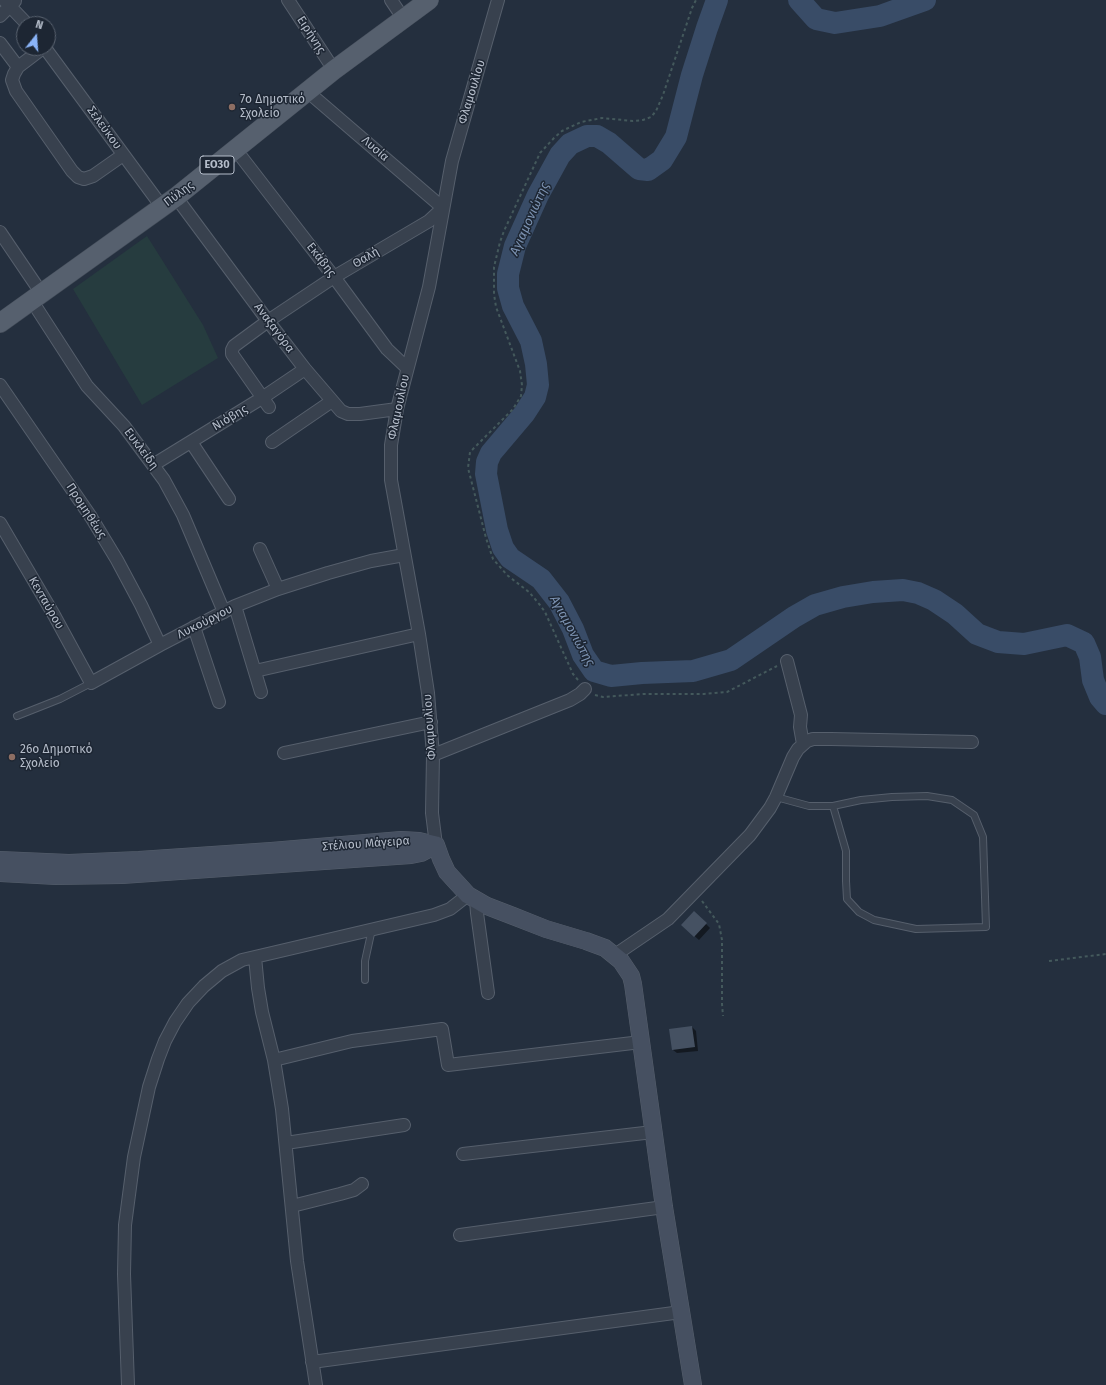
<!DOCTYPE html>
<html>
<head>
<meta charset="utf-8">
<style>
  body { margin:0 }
  #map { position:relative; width:1106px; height:1385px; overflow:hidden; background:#242f3e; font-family:"Fira Sans",sans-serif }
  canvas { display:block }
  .north { position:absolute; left:16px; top:16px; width:40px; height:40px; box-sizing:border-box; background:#1d2633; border:1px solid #59626f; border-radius:50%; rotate:17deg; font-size:11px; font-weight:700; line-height:16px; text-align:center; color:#b4bcc9 }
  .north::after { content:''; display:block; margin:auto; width:14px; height:18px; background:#8ab4f8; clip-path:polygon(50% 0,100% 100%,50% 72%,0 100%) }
</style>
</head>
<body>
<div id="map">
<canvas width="1106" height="1385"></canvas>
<div class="north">N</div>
</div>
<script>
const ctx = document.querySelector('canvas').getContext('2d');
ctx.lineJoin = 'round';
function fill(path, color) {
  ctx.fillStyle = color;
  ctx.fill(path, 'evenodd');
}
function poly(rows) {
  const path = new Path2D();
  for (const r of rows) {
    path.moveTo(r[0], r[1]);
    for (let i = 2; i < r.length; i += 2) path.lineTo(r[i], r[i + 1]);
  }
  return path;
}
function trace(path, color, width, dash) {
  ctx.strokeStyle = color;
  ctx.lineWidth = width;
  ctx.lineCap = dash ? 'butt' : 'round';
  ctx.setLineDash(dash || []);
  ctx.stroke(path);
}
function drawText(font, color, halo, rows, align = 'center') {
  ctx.font = font + ' "Fira Sans",sans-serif';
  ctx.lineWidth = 3;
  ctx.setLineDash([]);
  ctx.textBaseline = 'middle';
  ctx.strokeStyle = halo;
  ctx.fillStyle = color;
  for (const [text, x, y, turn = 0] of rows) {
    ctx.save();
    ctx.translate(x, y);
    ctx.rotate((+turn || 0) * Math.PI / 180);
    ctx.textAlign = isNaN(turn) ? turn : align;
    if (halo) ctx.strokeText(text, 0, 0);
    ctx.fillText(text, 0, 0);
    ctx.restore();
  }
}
fill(poly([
  [147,236,203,325,218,358,142,405,73,289]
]), '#263c3f');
fill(poly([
  [694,912,710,928,699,940,682,925],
  [692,1027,696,1031,698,1051,677,1053,673,1050]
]), '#0007');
trace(poly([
  [717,0,707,28,692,75,676,137,662,160,648,170,639,169,609,143,597,136,587,136,570,144,560,155,538,195,515,246,508,274,508,288,513,306,531,341,536,364,538,385,535,397,524,414,491,453,487,462,486,474,497,530,503,548,510,558,541,579,559,602,573,629,583,655,594,671,611,676,642,673,693,671,731,660,794,617,815,605,843,597,873,592,903,590,918,593,934,600,955,614,977,634,998,642,1024,644,1067,635,1084,643,1090,657,1093,680,1100,697,1106,704],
  [799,0,816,19,835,23,880,16,925,0]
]), '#394c67', 22);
fill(poly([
  [694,911,707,923,694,937,681,925],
  [692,1026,695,1047,672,1050,669,1029]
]), '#455162');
const lane = poly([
  [17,716,60,699,91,683],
  [776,797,809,806,833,806,861,800,892,797,927,796,952,800,974,815,983,837,986,927,916,929,874,920,859,912,847,899,846,881,846,851,833,806],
  [365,980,365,961,372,929]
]);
const street = poly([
  [4,0,27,24],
  [288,0,334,70],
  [391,0,403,18],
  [0,16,15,1],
  [0,43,18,67],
  [43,48,18,67,14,74,12,80,16,91,72,171,78,177,84,179,93,176,123,155],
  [45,48,162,207],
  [307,91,443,208],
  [236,150,334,277,387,349,407,368],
  [176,197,268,321,305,369,341,411,348,414,360,414,397,409],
  [0,232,42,294],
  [32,301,87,386,124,426,164,480,183,515,224,612],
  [0,385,91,517,117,560,141,605,160,645],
  [269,407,232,354,232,350,234,346,268,321,334,277,429,221,443,208],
  [191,442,229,499],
  [272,442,332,401],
  [153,465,262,398,305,369],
  [0,523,54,615,91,683,160,645,235,606,278,589,328,573,371,561,404,555],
  [260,549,278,589],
  [235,606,261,692],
  [194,627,219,702],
  [787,661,801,715,800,727,803,744],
  [255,671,419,634],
  [284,753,431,722],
  [433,755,570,700,580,694,585,689],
  [436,845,432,813,433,755,428,693,419,634,391,480,391,445,397,409,429,287,452,161,498,0],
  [476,900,477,913,488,993],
  [615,955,668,919,750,835,770,808,776,797,793,757,798,749,807,741,813,739,831,739,972,742],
  [255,957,258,988,262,1012,274,1060,282,1109,297,1261,316,1385],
  [274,1060,352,1041,442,1029,448,1065,641,1042],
  [286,1143,404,1125],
  [463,1154,653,1132],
  [292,1206,340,1194,354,1190,362,1184],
  [460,1235,664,1207],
  [312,1362,681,1312],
  [128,1385,124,1274,125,1225,134,1157,149,1087,158,1059,165,1041,175,1022,188,1003,204,986,222,971,242,960,434,915,450,909,468,895]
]);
const secondary = poly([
  [436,845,441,859,447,872,468,895,487,906,513,916,546,929,586,941,605,948,621,961,631,976,633,984,664,1207,693,1385],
  [0,860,69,863,139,860,271,851,401,840,419,841,436,845],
  [0,873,56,876,122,875,411,855,421,853,436,845]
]);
const primary = poly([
  [0,323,176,197,334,70,429,0]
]);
trace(lane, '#565f6c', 8);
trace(street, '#565f6c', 14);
trace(secondary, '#565f6c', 18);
trace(primary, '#414a57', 20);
trace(poly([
  [578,680,573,674,545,612,540,605,529,592,507,575,493,559,486,538,468,468,470,452,513,409,521,396,522,385,520,371,496,307,494,294,494,267,500,242,504,231,540,153,554,138,562,131,581,122,602,118,633,121,643,120,651,117,656,111,663,95,692,8,696,0],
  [595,695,603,697,643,694,704,694,727,692,777,666],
  [702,901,719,924,722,940,722,1004,723,1016],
  [1049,961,1106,954]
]), '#44595c', 2, [3, 3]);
trace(lane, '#38414e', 6);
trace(street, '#38414e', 12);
trace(secondary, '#465061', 17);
trace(primary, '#56606e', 19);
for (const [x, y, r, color] of [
  [232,107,4,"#8d6e63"],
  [12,757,4,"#8d6e63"]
]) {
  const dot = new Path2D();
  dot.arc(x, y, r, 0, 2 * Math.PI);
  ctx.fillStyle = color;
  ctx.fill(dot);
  trace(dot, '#1d2633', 1.5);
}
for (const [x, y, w] of [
  [217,165,34]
]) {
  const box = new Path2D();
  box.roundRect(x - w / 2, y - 9, w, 18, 3);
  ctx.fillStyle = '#1d2633';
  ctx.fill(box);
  trace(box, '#b4bcc9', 1);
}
drawText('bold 11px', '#b4bcc9', null, [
  ["ΕΟ30",217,165]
]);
drawText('12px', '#b4bcc9', '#1d2633', [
  ["Ειρήνης",311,35,57],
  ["Φλαμουλίου",472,92,-73],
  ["Σελεύκου",104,128,54],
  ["Λυσία",375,149,41],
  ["Πύλης",179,194,-37],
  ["Θαλή",366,258,-30],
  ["Εκάβης",321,260,52],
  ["Αναξαγόρα",274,328,53],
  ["Φλαμουλίου",399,407,-78],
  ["Νιόβης",230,418,-31],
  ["Ευκλείδη",141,449,53],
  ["Προμηθέως",86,511,57],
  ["Κενταύρου",46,603,60],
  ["Λυκούργου",205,622,-27],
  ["Φλαμουλίου",430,727,-94],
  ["Στέλιου Μάγειρα",366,844,-4]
]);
drawText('12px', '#b4bcc9', '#1d2633', [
  ["7ο Δημοτικό",240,100],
  ["Σχολείο",240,114],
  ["26ο Δημοτικό",20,750],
  ["Σχολείο",20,764]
], 'left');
drawText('italic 13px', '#7c92b1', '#1d2633', [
  ["Αγιαμονιώτης",530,219,-66],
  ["Αγιαμονιώτης",572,631,61]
]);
</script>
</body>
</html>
